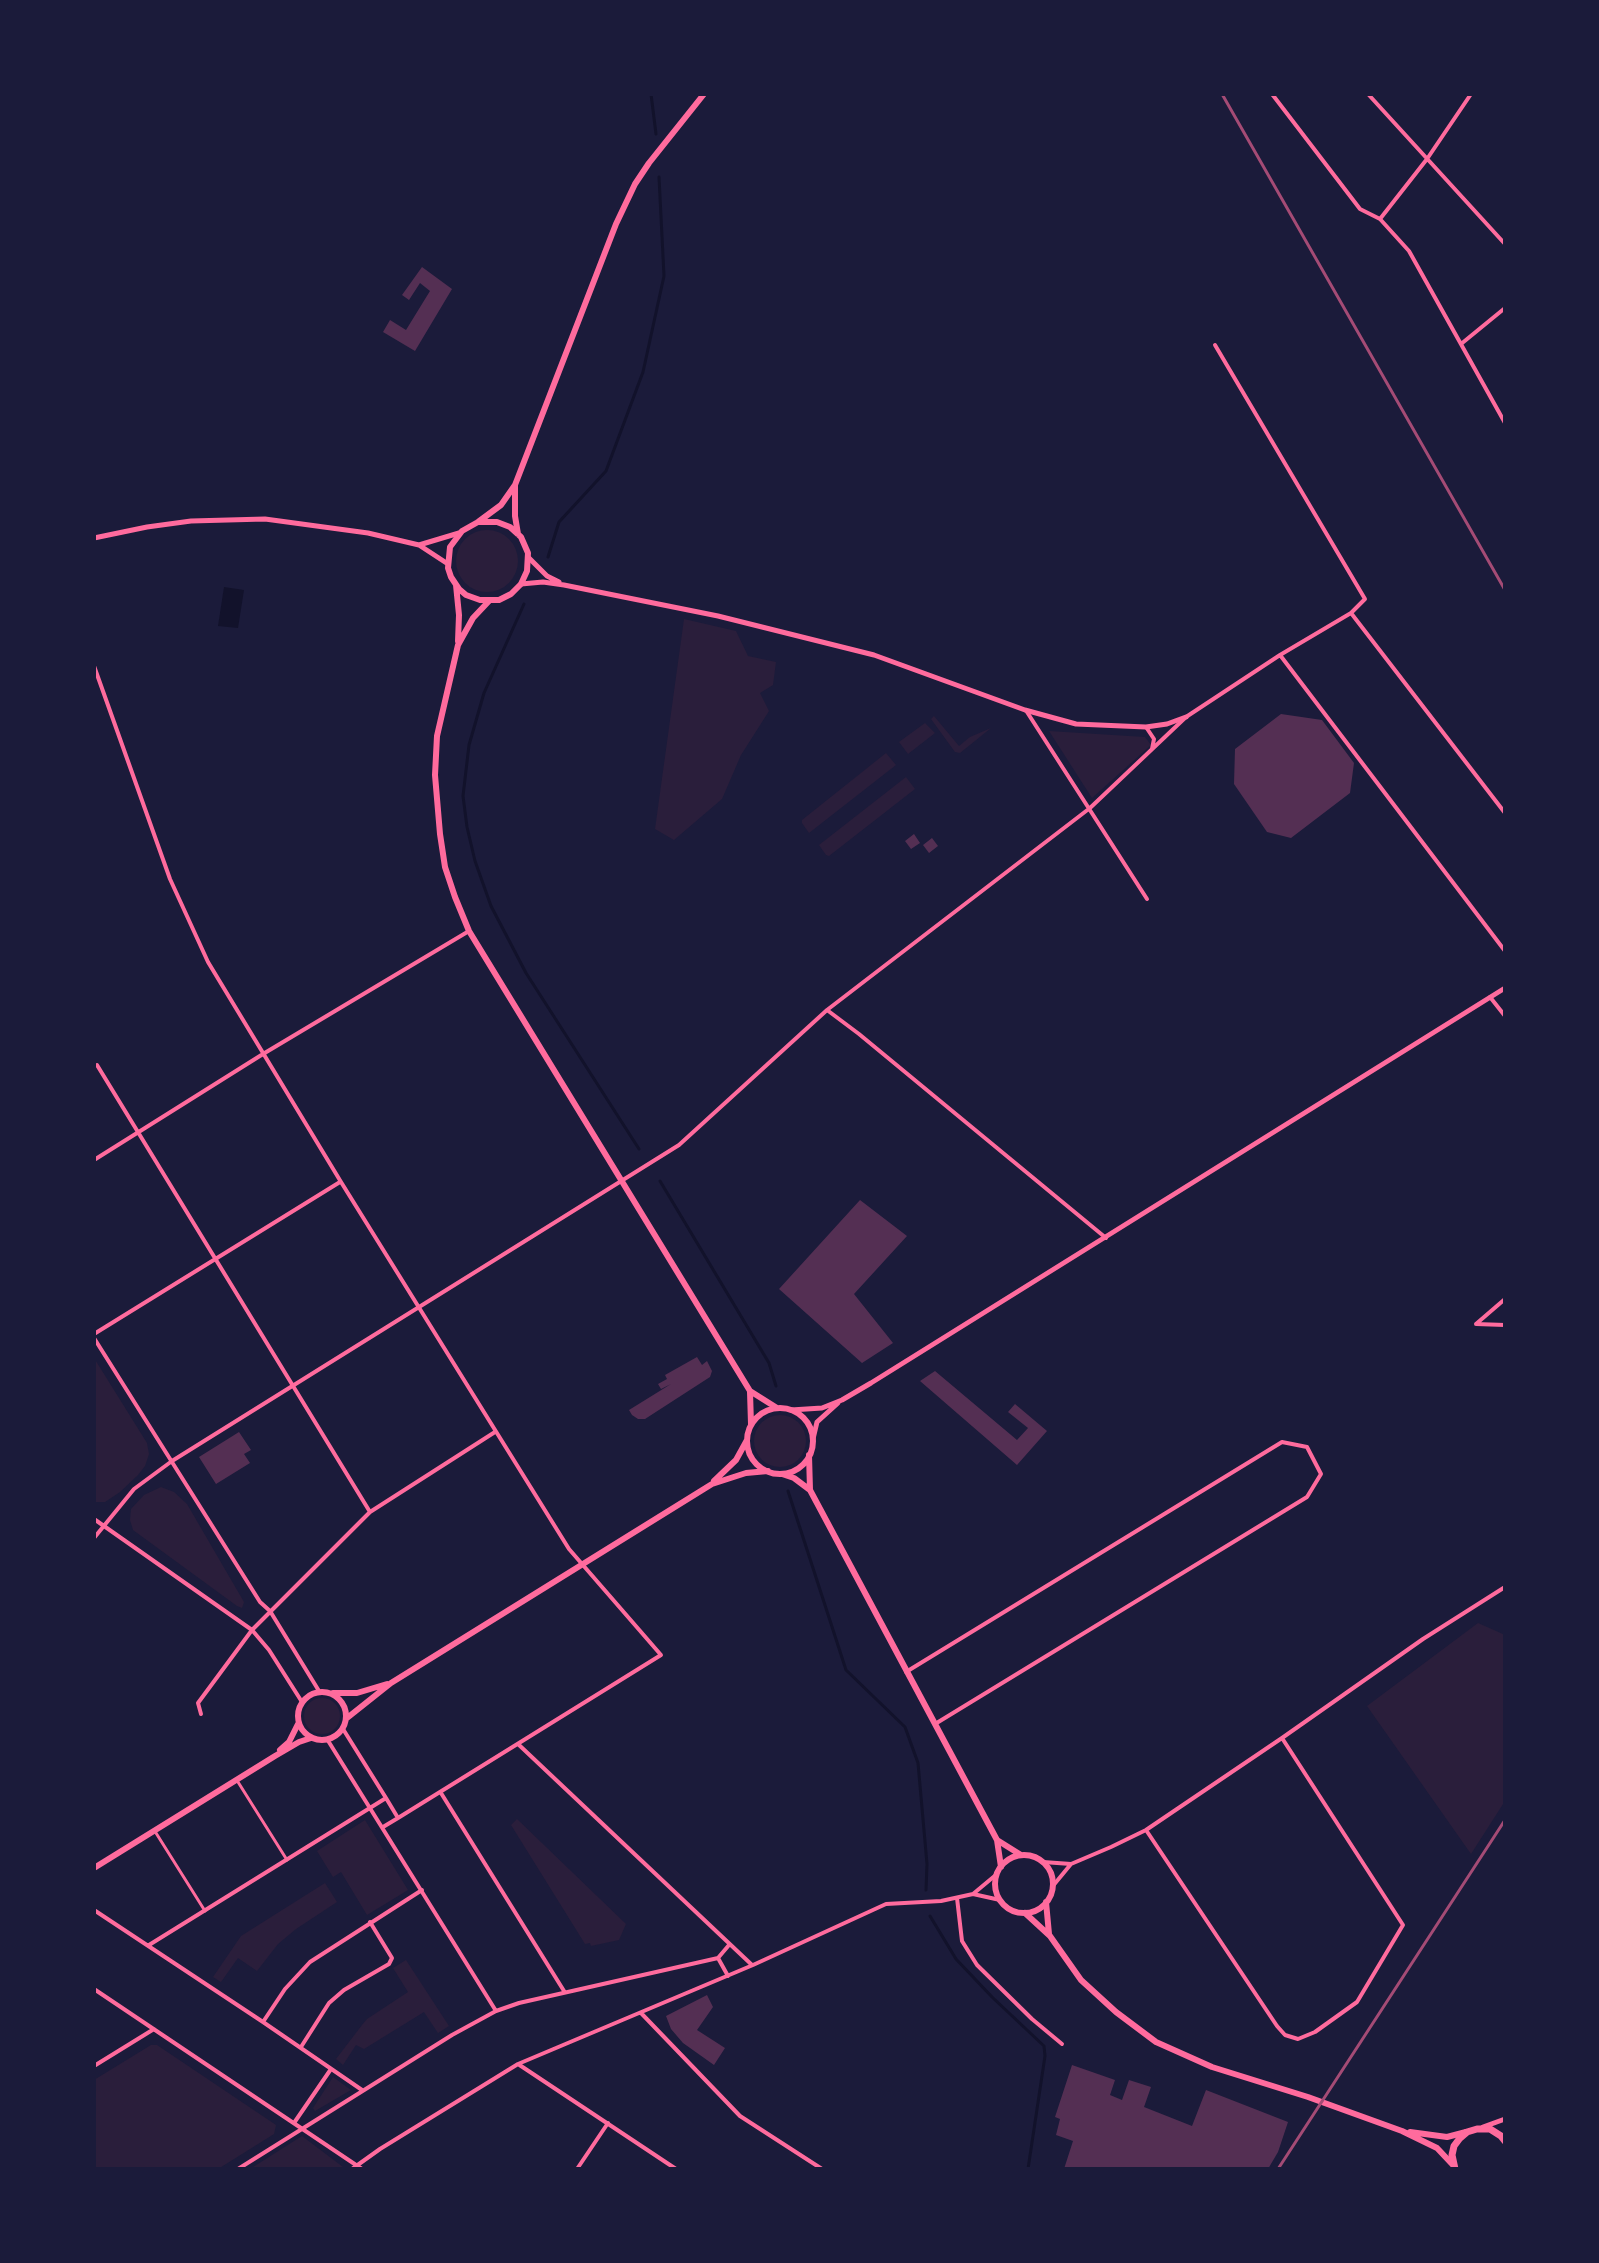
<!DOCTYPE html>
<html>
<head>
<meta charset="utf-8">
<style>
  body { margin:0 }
  #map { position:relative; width:1599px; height:2263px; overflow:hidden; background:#1b1b3a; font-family:"Public Sans",sans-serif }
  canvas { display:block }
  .frame { position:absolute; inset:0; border:96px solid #1b1b3a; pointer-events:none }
</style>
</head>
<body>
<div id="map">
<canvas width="1599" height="2263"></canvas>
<div class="frame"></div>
</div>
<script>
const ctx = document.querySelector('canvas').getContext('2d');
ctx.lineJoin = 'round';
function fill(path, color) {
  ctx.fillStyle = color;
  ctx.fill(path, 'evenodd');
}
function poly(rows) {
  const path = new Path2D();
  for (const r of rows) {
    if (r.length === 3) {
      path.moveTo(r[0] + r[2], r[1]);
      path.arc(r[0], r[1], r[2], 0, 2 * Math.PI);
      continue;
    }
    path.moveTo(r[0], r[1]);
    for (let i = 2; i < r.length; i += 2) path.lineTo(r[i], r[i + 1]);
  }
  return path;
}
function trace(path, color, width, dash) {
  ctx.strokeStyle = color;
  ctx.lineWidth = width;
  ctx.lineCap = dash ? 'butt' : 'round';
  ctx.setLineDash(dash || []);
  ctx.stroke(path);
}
fill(poly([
  [487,561,31],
  [684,619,736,631,748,656,776,662,773,685,760,693,769,711,741,755,722,799,674,840,655,829],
  [934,716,959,746,970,737,991,728,960,753,955,752,931,719],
  [925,723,935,733,908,754,899,742],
  [1049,731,1145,737,1151,745,1092,798],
  [886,753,896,765,809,833,802,823,802,820],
  [906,777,915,789,829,856,826,855,819,845],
  [94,1358,147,1443,149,1454,145,1466,138,1475,120,1492,105,1502,94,1502],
  [780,1441,26],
  [161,1487,174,1492,187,1504,244,1602,242,1608,237,1606,133,1530,130,1520,131,1509,144,1495],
  [1478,1623,1505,1635,1505,1801,1471,1854,1367,1706],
  [322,1716,18],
  [517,1819,626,1924,619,1940,591,1946,590,1943,585,1944,511,1825],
  [365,1820,408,1890,367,1915,341,1872,333,1877,317,1851],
  [325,1883,337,1902,296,1929,278,1944,257,1971,238,1958,221,1982,213,1977,241,1936],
  [406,1960,449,2026,438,2033,424,2012,364,2049,356,2045,343,2065,336,2059,362,2025,367,2019,408,1992,393,1968],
  [151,2045,157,2045,276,2125,274,2134,218,2169,94,2169,94,2080],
  [333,2077,351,2090,315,2111,313,2108],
  [302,2136,343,2167,340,2169,250,2169]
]), '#2a1e3b');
fill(poly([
  [224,587,244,590,238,628,218,626]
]), '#12122b');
trace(poly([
  [651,94,656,134],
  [548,557,559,522,606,471,643,372,664,276,659,177],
  [524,604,484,693,469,745,463,796,467,827,475,861,491,906,526,973,639,1149],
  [660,1181,769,1363,776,1386],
  [788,1491,846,1670,905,1727,918,1763,927,1864,926,1890],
  [930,1916,956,1959,992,1997,1044,2046,1045,2056,1028,2169]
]), '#12122b', 3);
fill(poly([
  [422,267,452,289,415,351,383,332,390,320,406,330,430,291,420,283,409,300,402,295],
  [1281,714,1322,720,1354,763,1350,793,1291,838,1267,832,1234,784,1235,749],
  [914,834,920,843,911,849,905,841],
  [932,838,938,846,929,853,923,845],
  [860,1200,907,1236,854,1294,893,1343,862,1363,779,1289],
  [697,1357,702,1365,707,1361,712,1371,710,1377,645,1419,638,1419,632,1415,629,1410,671,1384,661,1389,658,1384,667,1379,665,1375],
  [935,1371,1017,1440,1028,1428,1008,1412,1015,1404,1047,1431,1017,1465,920,1381],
  [239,1432,251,1450,244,1454,250,1463,216,1484,199,1457],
  [707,1995,713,2007,697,2030,725,2048,714,2065,683,2043,671,2029,666,2016],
  [1072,2065,1115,2080,1110,2095,1122,2100,1129,2080,1151,2087,1144,2107,1192,2126,1206,2090,1288,2122,1278,2152,1268,2169,1064,2169,1073,2141,1056,2135,1060,2119,1055,2117]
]), '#542f53');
trace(poly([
  [238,1782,287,1860],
  [156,1833,205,1911]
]), '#ff6b9d', 3);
trace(poly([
  [1272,94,1360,209,1380,219,1409,251,1505,423],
  [1368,94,1505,244],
  [1380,219,1427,159,1471,94],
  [1461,344,1505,308],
  [1351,613,1505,813],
  [1280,655,1505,951],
  [94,666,170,879,208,962,341,1182,569,1549,661,1655,398,1818],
  [1027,712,1147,899],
  [1146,727,1154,739,1152,749],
  [1490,997,1505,1016],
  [827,1010,859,1034,1106,1238],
  [97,1065,370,1512],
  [94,1160,263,1054,469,931],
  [1476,1324,1505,1299],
  [1476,1324,1505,1325],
  [94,1334,340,1182],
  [94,1338,260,1602,270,1611,319,1691],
  [94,1519,252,1630,269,1650,302,1702],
  [94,1538,134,1489,172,1461,679,1145,827,1010,1090,808,1186,717,1280,655,1351,613,1365,599,1215,345],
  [906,1672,1282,1442,1307,1447,1321,1474,1307,1497,935,1724],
  [201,1714,198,1703,252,1630,370,1512,495,1432],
  [343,1729,386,1798],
  [327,1739,496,2011],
  [518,1744,752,1965],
  [441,1793,564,1991],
  [1146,1830,1277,2026,1285,2035,1298,2039,1315,2032,1357,2002,1403,1925,1282,1738],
  [1043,1862,1071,1864,1111,1847,1146,1830,1282,1738,1423,1639,1505,1587],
  [1052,1887,1071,1864],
  [973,1894,1000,1900],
  [957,1898,962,1941,977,1965,1032,2019,1062,2044],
  [94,1910,263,2022,362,2090],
  [149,1945,386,1798,398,1818,383,1827],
  [718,1958,728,1976],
  [718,1958,729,1945],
  [94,1989,362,2169],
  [641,2013,740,2116,822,2169,860,2169],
  [263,2022,285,1989,310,1962,422,1890],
  [301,2047,329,2003,344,1990,389,1964,392,1958,370,1922],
  [518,2064,676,2169],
  [94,2066,154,2029],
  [294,2123,331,2069],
  [238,2169,452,2035,496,2011,519,2003,718,1958],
  [352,2169,380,2149,518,2064,753,1965,886,1904,941,1901,973,1894,997,1874],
  [577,2169,608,2123]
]), '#ff6b9d', 4);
trace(poly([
  [94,538,147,527,191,521,265,519,368,533,419,545,448,564],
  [419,545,459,533],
  [528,557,547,576,559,582],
  [521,584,543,582,564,585,718,616,874,655,1025,710,1076,724,1146,727,1167,724,1186,717],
  [791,1410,822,1408,842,1400,871,1383,1505,988],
  [813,1439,817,1422,838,1403],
  [1483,2127,1505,2119]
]), '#ff6b9d', 5);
trace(poly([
  [515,486,515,516,518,534],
  [478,522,497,522,510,527,521,537,528,553,527,571,521,584,511,594,499,600,480,600,466,595,459,589,451,577,448,568,450,547,462,531,478,522,501,505,515,485,616,224,635,184,649,163,704,94],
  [456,585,459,615,458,641],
  [489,601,473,618,458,645,437,736,435,775,440,834,445,867,455,897,469,931,750,1391,777,1408],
  [750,1392,751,1424],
  [780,1441,33],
  [809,1455,810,1490,997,1840,1001,1867],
  [782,1474,794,1478,810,1490],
  [714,1481,736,1460,747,1440],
  [322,1716,24],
  [333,1693,357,1693,387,1684],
  [347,1718,391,1683,712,1484,746,1473,768,1471],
  [280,1750,289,1742,298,1724],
  [997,1840,1021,1855],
  [1024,1884,29],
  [94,1868,275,1756,299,1742,311,1738],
  [1046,1902,1049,1934],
  [1025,1913,1050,1936,1081,1980,1116,2012,1156,2042,1212,2067,1308,2097,1402,2131,1437,2148,1453,2165],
  [1410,2132,1447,2137,1466,2132]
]), '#ff6b9d', 6);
trace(poly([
  [1455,2169,1452,2155,1454,2146,1460,2138,1467,2132,1477,2129,1490,2129,1501,2136,1505,2141]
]), '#ff6b9d', 7);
trace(poly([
  [1222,94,1505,590],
  [1278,2169,1505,1820]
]), '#a44b75', 3);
</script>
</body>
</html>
